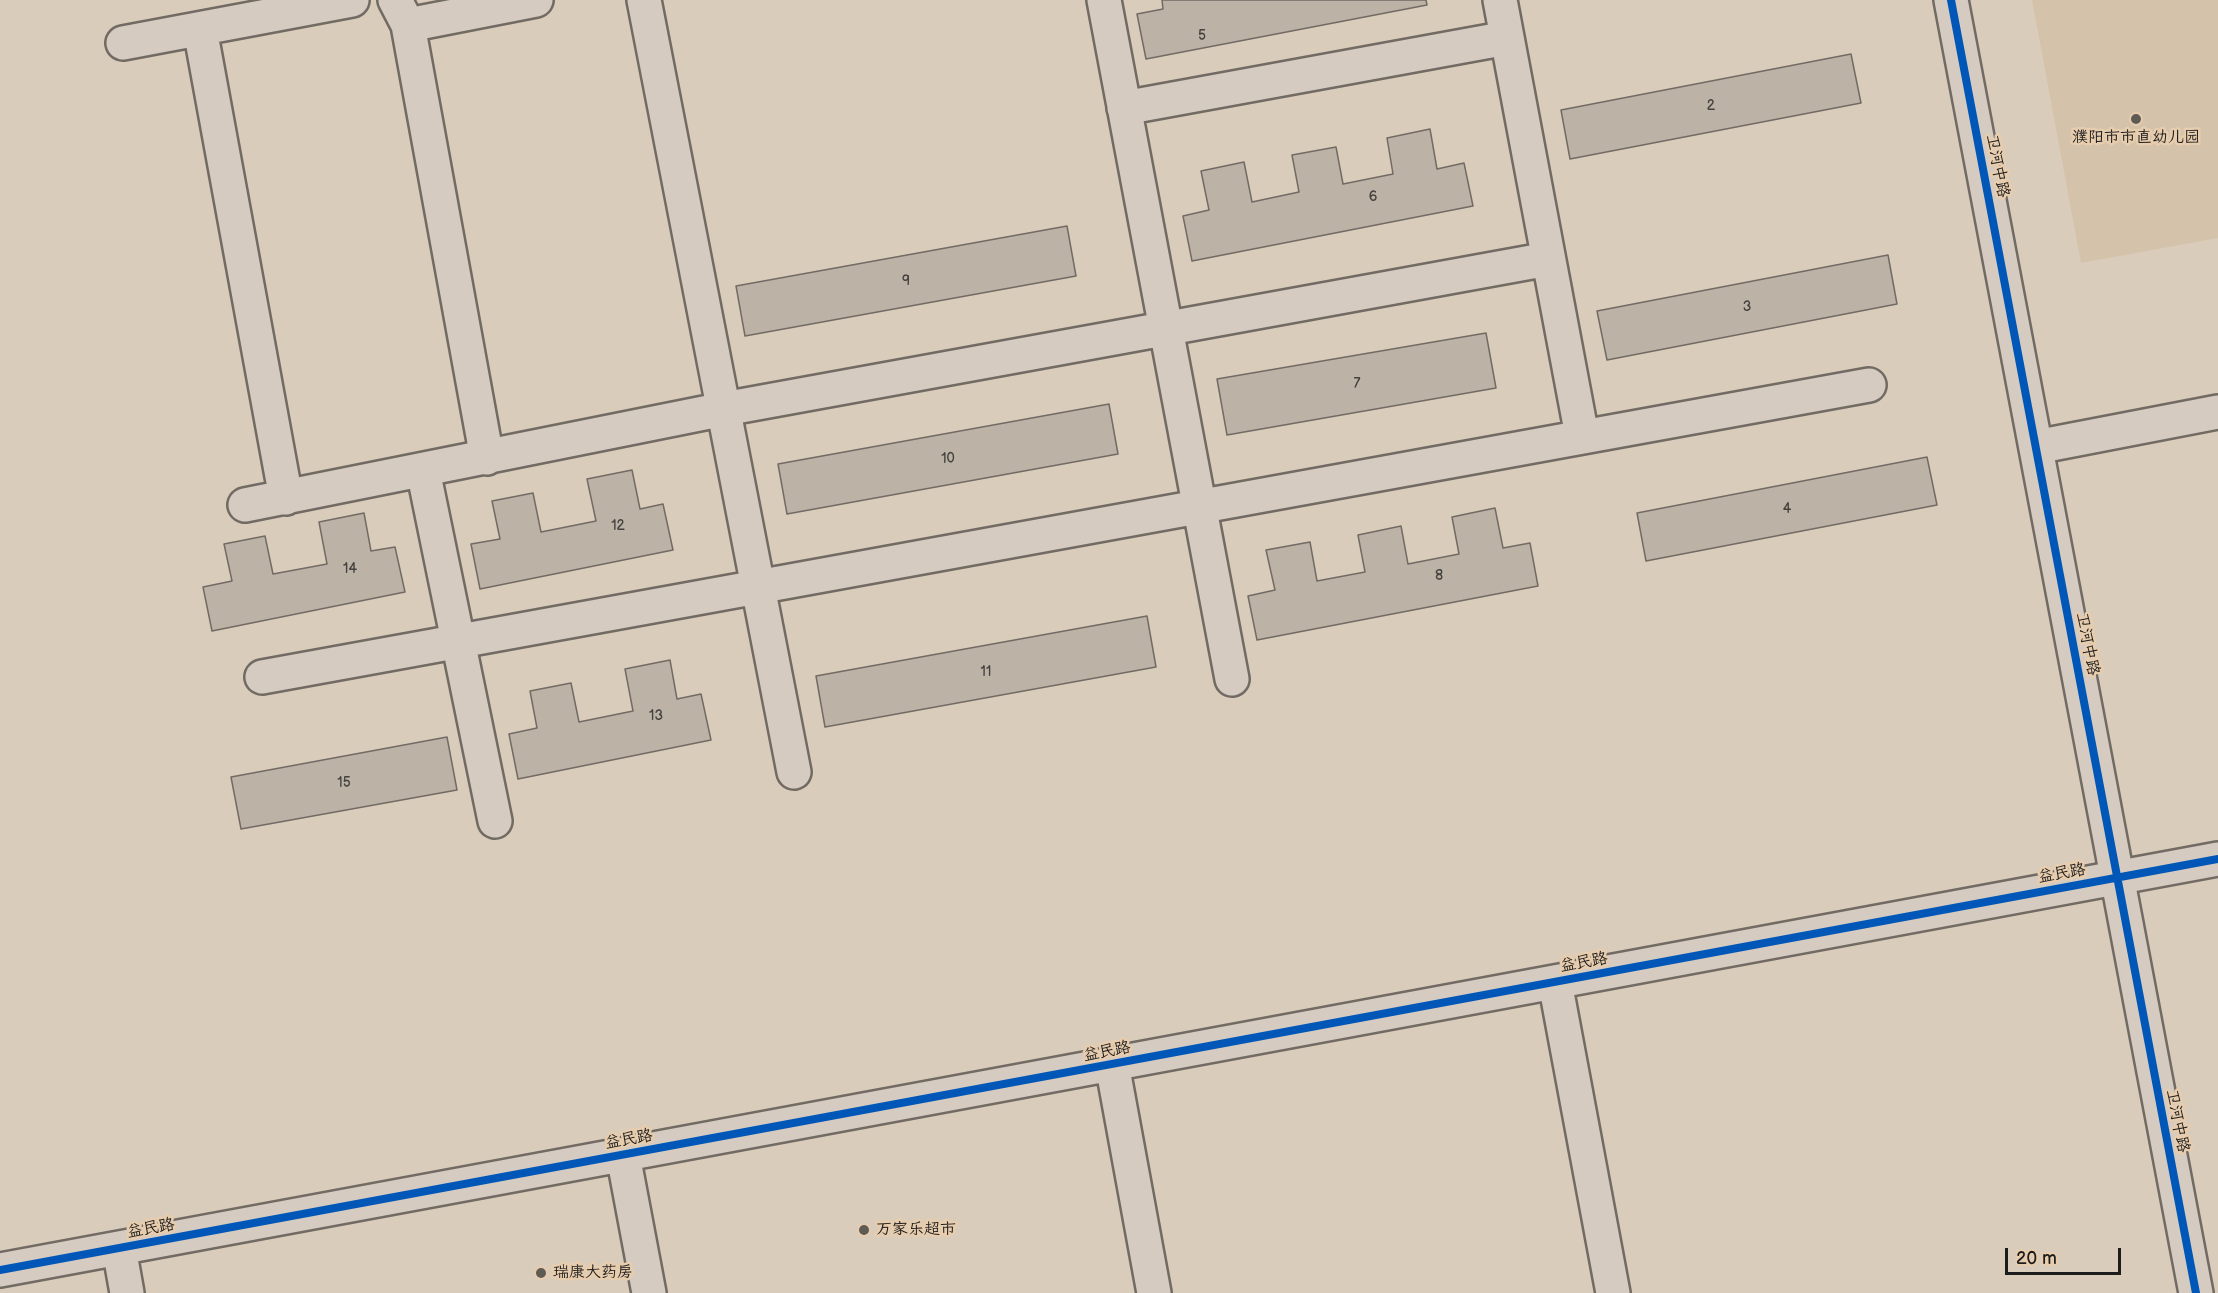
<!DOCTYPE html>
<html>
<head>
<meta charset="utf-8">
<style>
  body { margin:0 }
  #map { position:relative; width:2218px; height:1293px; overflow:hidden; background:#daccbb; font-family:"Balsamiq Sans",sans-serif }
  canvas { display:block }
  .scale { position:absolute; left:2005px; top:1248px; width:116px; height:27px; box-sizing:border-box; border:3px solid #1c1c1c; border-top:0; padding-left:8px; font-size:18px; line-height:21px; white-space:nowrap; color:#1c1c1c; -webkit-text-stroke:4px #e7cdae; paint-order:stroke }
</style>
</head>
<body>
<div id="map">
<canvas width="2218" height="1293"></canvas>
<div class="scale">20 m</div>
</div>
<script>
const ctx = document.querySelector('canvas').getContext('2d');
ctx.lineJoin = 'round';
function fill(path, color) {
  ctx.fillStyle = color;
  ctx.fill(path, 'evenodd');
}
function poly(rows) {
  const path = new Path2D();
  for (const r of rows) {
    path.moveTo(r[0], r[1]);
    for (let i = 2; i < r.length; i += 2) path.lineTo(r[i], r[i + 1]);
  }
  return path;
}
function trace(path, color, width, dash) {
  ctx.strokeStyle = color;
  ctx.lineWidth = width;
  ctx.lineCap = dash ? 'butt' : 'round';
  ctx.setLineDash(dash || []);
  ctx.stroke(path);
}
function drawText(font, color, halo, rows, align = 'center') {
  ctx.font = font + ' "Balsamiq Sans","LXGW WenKai TC",sans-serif';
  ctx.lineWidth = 5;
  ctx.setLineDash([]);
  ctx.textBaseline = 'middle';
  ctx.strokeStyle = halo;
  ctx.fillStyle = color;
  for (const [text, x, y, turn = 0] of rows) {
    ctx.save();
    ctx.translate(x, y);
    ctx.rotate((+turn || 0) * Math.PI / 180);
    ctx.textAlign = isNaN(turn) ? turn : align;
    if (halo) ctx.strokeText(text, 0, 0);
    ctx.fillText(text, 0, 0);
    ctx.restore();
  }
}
fill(poly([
  [2032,0,2218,0,2218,238,2081,263]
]), '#d4c2ab');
const building = poly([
  [1162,0,1426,0,1427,5,1146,59,1137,14,1163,9,1162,0],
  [1851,54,1861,103,1570,159,1561,110,1851,54],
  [1430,129,1437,169,1464,163,1473,206,1192,261,1183,216,1209,210,1201,171,1244,162,1252,202,1299,192,1292,155,1336,147,1343,184,1393,174,1387,138,1430,129],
  [1067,226,1076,276,745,336,736,286,1067,226],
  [1888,255,1897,304,1607,360,1597,311,1888,255],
  [1486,333,1496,388,1227,435,1217,379,1486,333],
  [1109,404,1118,454,787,514,778,464,1109,404],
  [1927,457,1937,505,1646,561,1637,513,1927,457],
  [632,470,640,509,663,504,673,550,480,589,471,544,500,539,492,501,533,493,541,532,596,521,587,479,632,470],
  [1495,508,1503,548,1530,543,1538,586,1257,640,1248,596,1275,590,1266,550,1310,542,1317,581,1365,572,1358,535,1401,526,1408,564,1459,554,1452,517,1495,508],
  [364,513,371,551,395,547,405,592,212,631,203,587,232,581,224,544,265,536,273,574,327,564,319,522,364,513],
  [1147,616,1156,667,825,727,816,676,1147,616],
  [670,660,677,699,701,694,711,740,518,779,509,734,537,728,530,691,571,683,579,722,633,711,625,669,670,660],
  [447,737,457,790,241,829,231,777,447,737]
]);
fill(building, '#bcb2a6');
trace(building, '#726b64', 1.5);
const minor = poly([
  [395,0,408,25,487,458],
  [644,0,794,772],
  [1104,0,1232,679],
  [1500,0,1582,436],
  [1951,0,2196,1293],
  [408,25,536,0],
  [200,29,286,498],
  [123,43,352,0],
  [1124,108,1507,38],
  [2036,447,2218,412],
  [423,470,495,821],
  [245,505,724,409,1548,259],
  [262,677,1869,385],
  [1555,982,1613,1293],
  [1112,1064,1154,1293],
  [623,1155,649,1293],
  [119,1248,127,1293],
  [0,1270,2218,859]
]);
trace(minor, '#726b64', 38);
trace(minor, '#d5cbc0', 33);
trace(poly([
  [1951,0,2196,1293],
  [0,1270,2218,859]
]), '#0057b8', 8);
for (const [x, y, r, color] of [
  [2136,119,6,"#5e5a54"],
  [864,1230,6,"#5e5a54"],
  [541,1273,6,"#5e5a54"]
]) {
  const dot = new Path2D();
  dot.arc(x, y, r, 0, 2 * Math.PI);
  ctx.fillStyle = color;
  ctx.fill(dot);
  trace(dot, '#e7cdae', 2);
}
drawText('14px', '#44423e', null, [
  ["5",1202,36],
  ["2",1711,106],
  ["6",1373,197],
  ["9",906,281],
  ["3",1747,307],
  ["7",1357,384],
  ["10",948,459],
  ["4",1787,509],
  ["12",618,526],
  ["14",350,569],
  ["8",1439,576],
  ["11",986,672],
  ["13",656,716],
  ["15",344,783]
]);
drawText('16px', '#1c1c1c', '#e7cdae', [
  ["濮阳市市直幼儿园",2136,138,"center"],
  ["万家乐超市",876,1230],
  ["瑞康大药房",553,1273]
], 'left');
drawText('16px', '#1c1c1c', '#e7cdae', [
  ["卫河中路",1997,166,79],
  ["卫河中路",2087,644,79],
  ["益民路",2062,874,-10],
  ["益民路",1584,963,-10],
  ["益民路",1107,1052,-11],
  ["卫河中路",2177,1121,79],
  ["益民路",629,1140,-10],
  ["益民路",151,1229,-10]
]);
</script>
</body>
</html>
